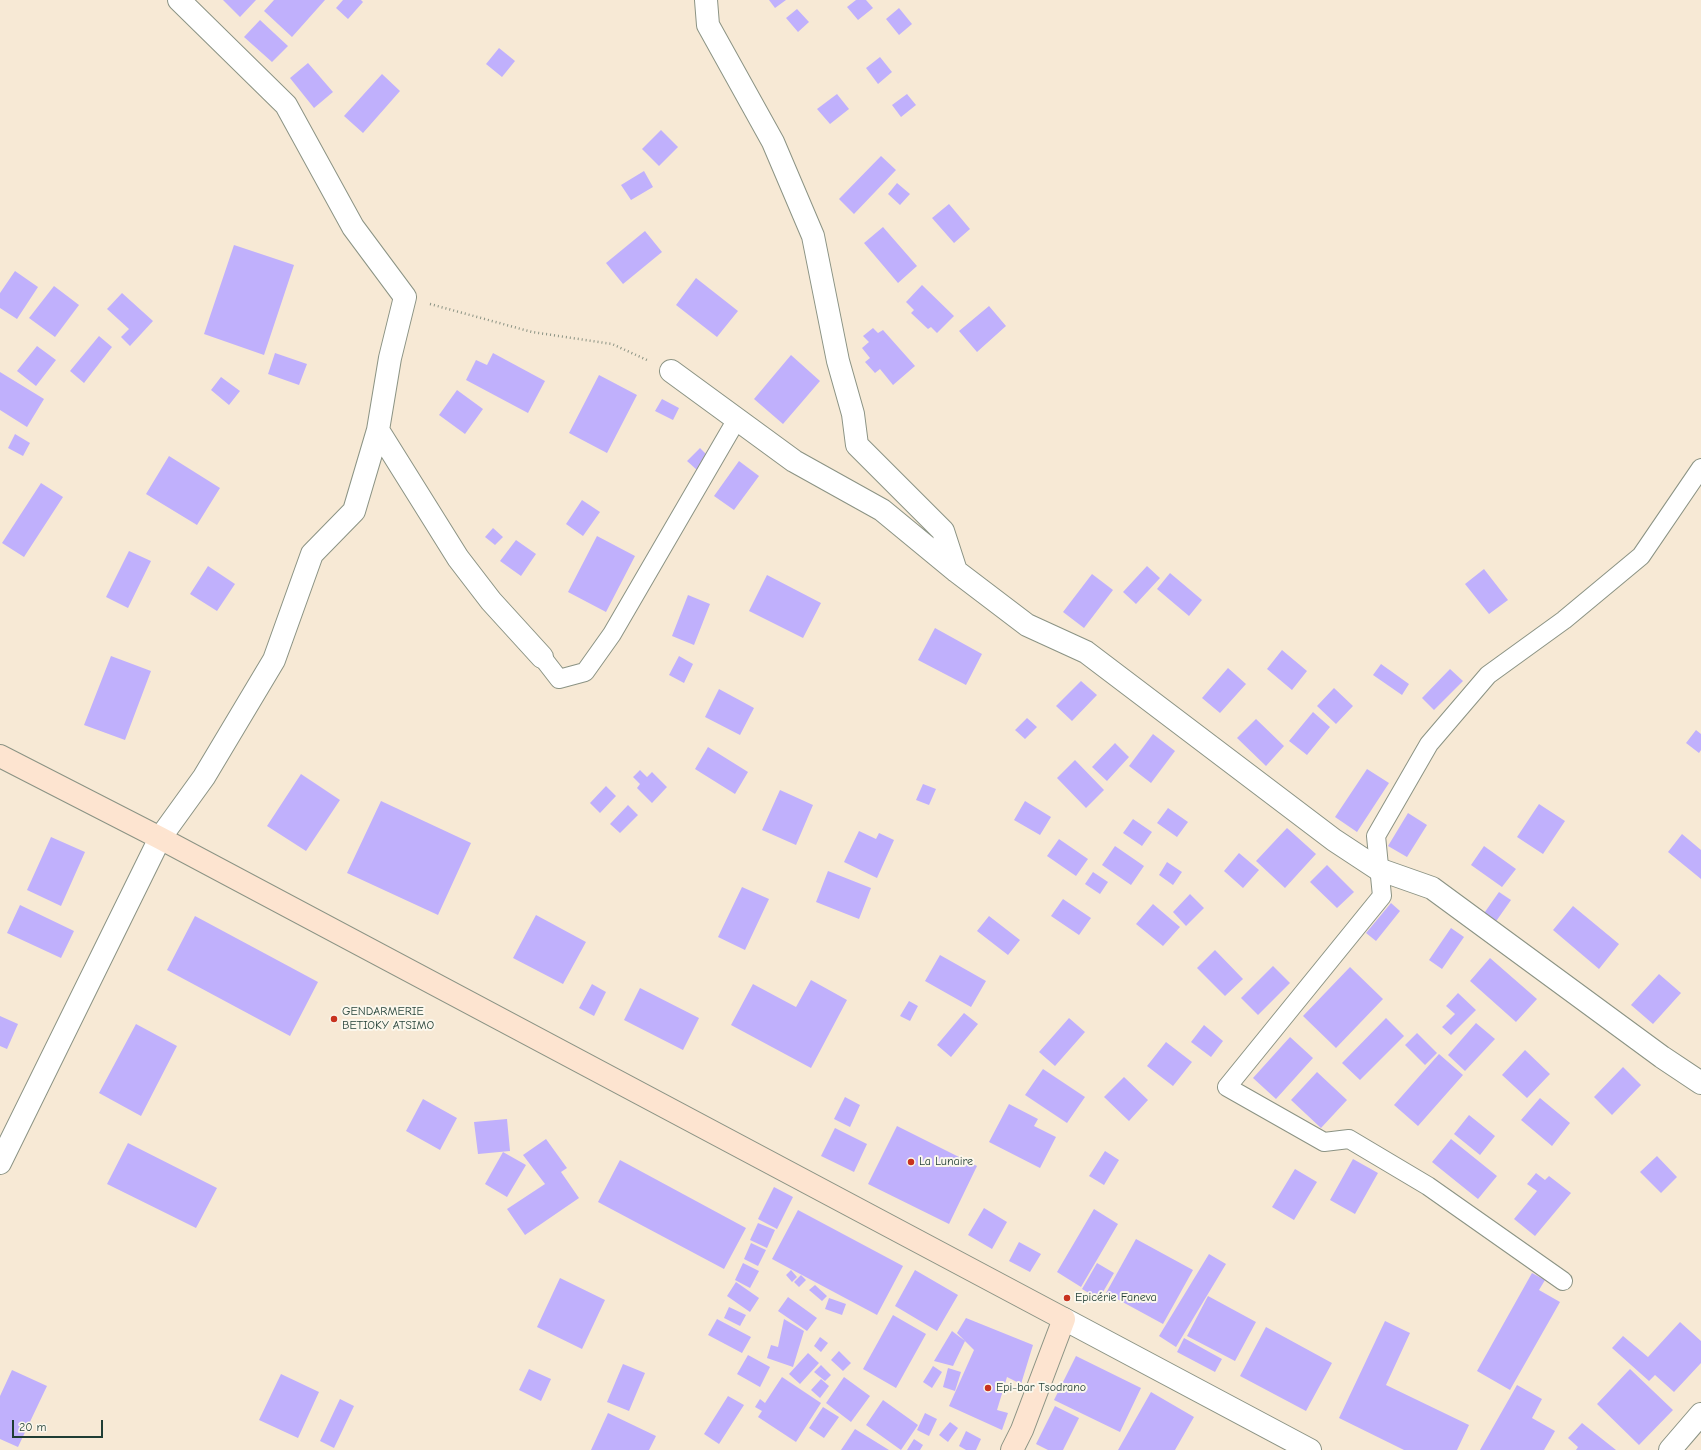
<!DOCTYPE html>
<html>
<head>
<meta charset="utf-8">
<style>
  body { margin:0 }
  #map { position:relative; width:1701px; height:1450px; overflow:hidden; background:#f7e9d5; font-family:"Comic Neue",sans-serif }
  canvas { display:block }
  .scale { position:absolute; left:12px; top:1420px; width:91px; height:18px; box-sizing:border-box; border:2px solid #1f3d34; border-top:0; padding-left:5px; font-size:12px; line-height:14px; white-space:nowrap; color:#1f3d34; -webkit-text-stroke:3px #fbf7ec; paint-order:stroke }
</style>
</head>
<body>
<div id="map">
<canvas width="1701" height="1450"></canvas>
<div class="scale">20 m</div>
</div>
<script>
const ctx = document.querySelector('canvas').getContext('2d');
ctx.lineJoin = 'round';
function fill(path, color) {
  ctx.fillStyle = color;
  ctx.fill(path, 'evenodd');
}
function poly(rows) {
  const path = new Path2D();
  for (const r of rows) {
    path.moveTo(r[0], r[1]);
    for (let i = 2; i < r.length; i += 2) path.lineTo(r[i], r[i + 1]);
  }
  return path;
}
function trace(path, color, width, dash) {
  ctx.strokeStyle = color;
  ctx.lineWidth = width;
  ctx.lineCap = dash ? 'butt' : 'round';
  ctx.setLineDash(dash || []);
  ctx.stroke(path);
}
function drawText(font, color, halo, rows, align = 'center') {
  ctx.font = font + ' "Comic Neue",sans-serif';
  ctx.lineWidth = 4;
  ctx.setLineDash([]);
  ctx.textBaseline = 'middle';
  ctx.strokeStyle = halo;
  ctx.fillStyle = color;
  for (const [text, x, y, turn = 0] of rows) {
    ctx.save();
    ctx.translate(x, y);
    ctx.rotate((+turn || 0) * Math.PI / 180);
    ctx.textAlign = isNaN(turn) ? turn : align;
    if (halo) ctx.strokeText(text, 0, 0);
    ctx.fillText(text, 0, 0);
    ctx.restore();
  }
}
fill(poly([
  [223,0,256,0,240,17],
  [274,0,325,0,292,37,264,11],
  [343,0,361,0,363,2,348,19,336,8],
  [769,0,786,0,775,8],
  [856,0,866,0,873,8,858,20,847,7],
  [899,8,912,24,899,35,886,19],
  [797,9,809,22,798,32,786,18],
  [260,20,288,46,272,62,244,37],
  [499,48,515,61,502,77,486,64],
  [880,57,892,72,878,84,866,68],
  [308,63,333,92,314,108,290,78],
  [382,74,400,91,363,133,344,116],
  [837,94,849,109,830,124,817,109],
  [907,94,916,105,901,117,892,105],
  [661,130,678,147,659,166,642,149],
  [881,156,896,170,854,214,839,199],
  [644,171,653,187,631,200,621,185],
  [897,183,910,194,900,205,888,194],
  [949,204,970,229,954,243,932,218],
  [883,227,917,266,898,283,864,243],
  [645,231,662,252,623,284,606,263],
  [234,245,294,265,264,355,204,334],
  [15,271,38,287,17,319,0,308,0,293],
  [696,278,738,311,717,337,676,305],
  [922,285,954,316,937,333,931,327,928,329,911,313,914,310,906,302],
  [54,286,79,305,55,337,29,318],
  [122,293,153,321,130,346,121,337,129,329,107,309],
  [989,306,1006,326,977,352,959,331],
  [873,328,878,333,883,330,915,366,893,385,880,369,875,373,865,362,870,358,862,348,869,342,863,336],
  [99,336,112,347,84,383,70,371],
  [37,346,56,360,36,386,17,371],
  [275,353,307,364,299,385,268,374],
  [493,353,545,381,528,413,466,380,476,360,487,365],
  [791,355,820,381,783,424,754,399],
  [0,372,44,399,27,427,0,410],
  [599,375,637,395,607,453,569,433],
  [221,377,240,391,229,405,211,390],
  [457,390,483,409,465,434,439,415],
  [662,399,679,408,673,420,655,411],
  [15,434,30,443,23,456,8,448],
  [700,448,709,457,697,470,687,461],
  [169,456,220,488,197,525,146,494],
  [739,461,759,476,734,510,714,496],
  [41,483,63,497,24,557,2,543],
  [582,500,600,512,583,536,566,524],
  [493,528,503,537,495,545,485,537],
  [597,536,635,556,606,612,568,592],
  [516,540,536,554,521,576,500,561],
  [129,551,151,561,128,608,106,597],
  [208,566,235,584,217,611,190,594],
  [1147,566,1160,578,1136,604,1123,592],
  [1484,569,1508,600,1489,614,1465,584],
  [1170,573,1202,600,1189,616,1157,589],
  [1092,574,1113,590,1084,628,1063,612],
  [767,575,821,603,803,638,749,611],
  [688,595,710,604,694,645,672,636],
  [935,628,982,654,966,685,918,660],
  [1282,650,1307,671,1292,690,1267,669],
  [111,656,151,671,125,740,84,725],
  [679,656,693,664,684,683,669,675],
  [1381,664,1409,684,1402,695,1373,675],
  [1228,668,1246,684,1220,713,1202,698],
  [1450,669,1463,681,1434,710,1422,698],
  [1081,681,1097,695,1072,721,1056,706],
  [1334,688,1353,706,1336,724,1317,706],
  [719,689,754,708,740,735,705,717],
  [1313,712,1330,727,1307,755,1289,741],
  [1027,718,1037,727,1025,739,1015,730],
  [1256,719,1284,746,1266,766,1237,738],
  [1696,730,1701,734,1701,750,1699,753,1686,743],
  [1153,734,1175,751,1151,783,1129,766],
  [1115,743,1129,757,1107,781,1092,767],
  [708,747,748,772,735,794,695,769],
  [1075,760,1104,790,1086,808,1057,778],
  [1367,769,1389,783,1357,832,1335,817],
  [640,770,647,777,652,772,667,787,652,803,637,788,640,784,633,777],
  [301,774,340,800,306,851,267,826],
  [923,784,936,789,929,805,916,800],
  [606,786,616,796,600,813,590,803],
  [780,790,813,805,796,845,762,830],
  [381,801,471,843,438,915,347,873],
  [1025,801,1051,817,1040,835,1014,820],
  [1539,804,1565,821,1543,854,1517,837],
  [628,805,638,815,620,833,610,824],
  [1168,808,1188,822,1177,837,1157,823],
  [1408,813,1427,825,1407,857,1388,846],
  [1133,819,1152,832,1142,846,1123,833],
  [1287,828,1316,854,1285,888,1256,861],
  [859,831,876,839,879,833,894,840,877,878,844,862],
  [1682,834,1701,850,1701,879,1668,852],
  [51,837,85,852,61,906,27,890],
  [1059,839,1088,859,1076,876,1047,856],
  [1115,846,1144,866,1131,885,1102,865],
  [1484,846,1516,869,1502,887,1471,865],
  [1239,853,1259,870,1243,888,1224,871],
  [1167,862,1182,872,1173,885,1159,875],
  [1327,865,1354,892,1337,908,1310,882],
  [828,871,871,888,859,919,816,902],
  [1093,872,1108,882,1100,894,1085,884],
  [742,887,769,899,745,950,718,937],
  [1499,892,1511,900,1492,927,1480,919],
  [1190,894,1204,908,1186,926,1173,912],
  [1063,899,1091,918,1079,935,1051,916],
  [1391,903,1400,911,1376,941,1366,933],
  [1153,904,1180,927,1163,946,1136,924],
  [20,905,74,931,61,958,7,933],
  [1573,906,1619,944,1599,969,1553,930],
  [536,915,586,942,563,984,513,958],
  [195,916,318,982,290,1036,167,970],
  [989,916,1020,940,1008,955,977,931],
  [1451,928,1464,937,1442,969,1429,960],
  [1215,950,1243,979,1225,996,1197,968],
  [940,955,986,981,971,1007,925,981],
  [1490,958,1537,999,1516,1022,1470,981],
  [1273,966,1290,983,1258,1015,1241,998],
  [1350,967,1383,999,1336,1048,1303,1016],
  [1659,974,1681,993,1653,1024,1631,1005],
  [811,980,847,1000,811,1068,731,1025,753,984,796,1007],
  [592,984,606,992,594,1016,579,1008],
  [640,988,699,1018,683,1050,624,1020],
  [1458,993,1476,1010,1451,1035,1442,1027,1455,1014,1446,1006],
  [909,1001,918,1006,910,1021,900,1016],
  [964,1013,978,1024,951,1057,937,1045],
  [0,1016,18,1024,7,1049,0,1046],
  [1069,1018,1085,1032,1055,1066,1039,1052],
  [1386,1018,1404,1036,1360,1080,1342,1063],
  [1476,1023,1495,1039,1465,1071,1448,1055],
  [136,1024,177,1046,141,1116,99,1093],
  [1204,1025,1223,1041,1211,1057,1191,1042],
  [1417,1033,1437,1053,1425,1065,1405,1045],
  [1290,1037,1313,1058,1276,1099,1253,1078],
  [1166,1042,1192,1062,1173,1086,1147,1066],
  [1525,1050,1550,1074,1527,1098,1502,1075],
  [1439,1054,1463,1075,1418,1126,1394,1105],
  [1623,1067,1641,1085,1612,1115,1594,1097],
  [1043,1069,1085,1097,1067,1123,1025,1095],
  [1317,1072,1347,1100,1321,1128,1291,1100],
  [1124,1077,1148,1100,1129,1121,1104,1097],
  [845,1097,860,1105,850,1127,834,1119],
  [1540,1098,1570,1123,1552,1146,1521,1120],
  [423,1099,457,1118,440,1150,406,1131],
  [1009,1104,1038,1119,1034,1126,1056,1137,1040,1168,989,1142],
  [1469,1115,1495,1136,1480,1155,1454,1134],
  [507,1119,510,1151,478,1154,474,1122],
  [897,1126,977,1166,949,1224,868,1184],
  [835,1128,867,1144,854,1172,821,1156],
  [546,1139,567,1168,561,1172,579,1198,525,1235,507,1209,545,1184,523,1155],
  [1451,1139,1497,1176,1478,1199,1432,1162],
  [128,1143,217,1188,196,1228,107,1184],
  [1105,1151,1119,1160,1104,1185,1089,1176],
  [503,1152,526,1165,507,1197,485,1184],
  [1657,1156,1677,1177,1661,1193,1640,1172],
  [1353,1159,1378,1173,1355,1214,1330,1200],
  [620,1160,746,1228,724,1269,598,1202],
  [1295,1169,1317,1182,1294,1220,1272,1207],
  [1536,1173,1545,1180,1549,1176,1571,1193,1535,1236,1514,1219,1537,1191,1527,1184],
  [774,1187,793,1197,777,1229,758,1219],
  [984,1208,1007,1222,992,1249,968,1235],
  [1094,1209,1118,1224,1081,1287,1057,1272],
  [798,1210,903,1266,877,1315,772,1259],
  [758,1223,775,1230,767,1248,750,1240],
  [1136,1239,1193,1270,1163,1324,1106,1293],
  [1019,1242,1041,1254,1030,1272,1009,1261],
  [751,1243,766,1250,758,1266,744,1259],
  [1209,1254,1226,1264,1176,1347,1159,1336],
  [743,1263,759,1271,750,1288,735,1280],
  [1097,1263,1114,1273,1099,1299,1082,1289],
  [791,1270,797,1277,792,1282,786,1275],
  [915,1270,958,1295,937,1331,895,1306],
  [1532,1273,1545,1280,1539,1290,1560,1302,1510,1390,1477,1371],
  [801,1275,806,1280,799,1287,794,1282],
  [560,1278,605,1300,582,1349,537,1327],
  [736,1282,759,1298,750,1312,727,1296],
  [815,1285,827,1296,822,1301,809,1290],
  [1208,1296,1256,1322,1235,1361,1187,1336],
  [788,1297,817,1318,807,1331,778,1311],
  [829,1298,846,1304,842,1315,825,1309],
  [729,1307,746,1315,740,1326,724,1318],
  [893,1315,926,1334,896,1388,863,1369],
  [966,1318,1033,1345,1021,1384,1007,1377,997,1410,1008,1413,1002,1430,949,1406,974,1350,957,1333],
  [717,1319,751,1337,742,1353,708,1335],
  [784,1319,804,1331,793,1367,767,1358,771,1345,778,1347],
  [1385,1321,1410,1333,1386,1385,1469,1425,1457,1450,1404,1450,1339,1418],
  [1680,1322,1701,1341,1701,1363,1674,1392,1655,1375,1649,1381,1612,1348,1623,1336,1648,1357],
  [1266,1327,1332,1363,1306,1411,1240,1376],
  [952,1331,965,1341,953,1366,934,1361],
  [820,1337,828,1343,821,1352,814,1346],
  [1184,1338,1222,1359,1215,1372,1177,1352],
  [839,1351,851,1363,843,1371,831,1360],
  [808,1353,819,1363,800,1384,789,1374],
  [748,1355,770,1367,760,1387,737,1374],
  [1076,1356,1141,1388,1120,1432,1054,1400],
  [623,1364,645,1373,629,1411,607,1402],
  [821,1365,831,1375,825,1381,814,1372],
  [933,1366,942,1372,932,1388,923,1382],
  [948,1368,961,1372,955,1391,943,1387],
  [529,1369,551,1379,541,1401,519,1390],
  [1630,1369,1673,1410,1639,1445,1597,1404],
  [12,1370,47,1386,18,1447,0,1439,0,1396],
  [281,1374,319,1392,298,1438,259,1420],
  [782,1377,821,1403,796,1442,758,1417,762,1411,755,1407,760,1399,765,1403],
  [844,1377,870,1396,851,1422,826,1403],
  [821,1379,829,1386,820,1398,811,1390],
  [1517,1385,1542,1399,1532,1418,1555,1431,1544,1450,1480,1450],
  [1151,1392,1194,1417,1175,1450,1118,1450],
  [728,1396,744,1405,719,1444,704,1434],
  [340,1399,354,1406,334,1448,320,1441],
  [883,1400,918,1425,901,1450,866,1425],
  [1055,1406,1079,1418,1063,1450,1048,1450,1036,1444],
  [823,1407,839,1417,824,1438,809,1428],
  [608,1413,656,1436,649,1450,591,1450],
  [925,1413,937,1419,929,1436,917,1430],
  [950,1422,958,1428,948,1442,939,1435],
  [1582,1423,1616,1450,1576,1450,1578,1447,1568,1438],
  [855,1429,889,1450,841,1450],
  [966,1431,981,1439,976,1450,966,1450,959,1446],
  [914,1439,923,1445,920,1450,907,1450]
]), '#c0b0fc');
const lane = poly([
  [542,657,559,679,585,672,612,634,737,419],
  [1563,1281,1428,1186,1349,1139,1324,1142,1227,1087,1382,896,1376,836,1429,744,1488,675,1564,620,1641,556,1701,468]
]);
const street = poly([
  [179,0,286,105,353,227,405,297,390,358,378,430,458,558,491,601,542,657],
  [706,0,708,25,773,142,813,236,838,361,853,414,857,445,943,531,956,571],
  [671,371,794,461,882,510,956,571,1027,625,1086,652,1334,840,1378,869,1432,888,1662,1057,1701,1083],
  [0,1163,160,838,204,777,274,660,312,554,354,511,378,430],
  [1064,1319,1310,1450],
  [1670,1450,1701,1414]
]);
const secondary = poly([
  [0,756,160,838,1064,1319,1022,1430,1012,1450]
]);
trace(lane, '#8b9384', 20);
trace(street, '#8b9384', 24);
trace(secondary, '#8b9384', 24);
trace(poly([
  [430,304,532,332,612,344,647,360]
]), '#8b9384', 2.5, [1, 3]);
trace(lane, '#fff', 18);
trace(street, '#fff', 22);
trace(secondary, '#fde4d0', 22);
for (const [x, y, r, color] of [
  [334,1019,4,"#c8321e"],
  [911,1162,4,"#c8321e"],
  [1067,1298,4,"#c8321e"],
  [988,1388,4,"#c8321e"]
]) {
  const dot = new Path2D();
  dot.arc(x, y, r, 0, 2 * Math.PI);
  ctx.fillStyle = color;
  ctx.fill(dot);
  trace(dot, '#fbf7ec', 1.5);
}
drawText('12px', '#1f3d34', '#fbf7ec', [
  ["GENDARMERIE",342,1012],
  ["BETIOKY ATSIMO",342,1026],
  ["La Lunaire",919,1162],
  ["Epicérie Faneva",1075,1298],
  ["Epi-bar Tsodrano",996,1388]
], 'left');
</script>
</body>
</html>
